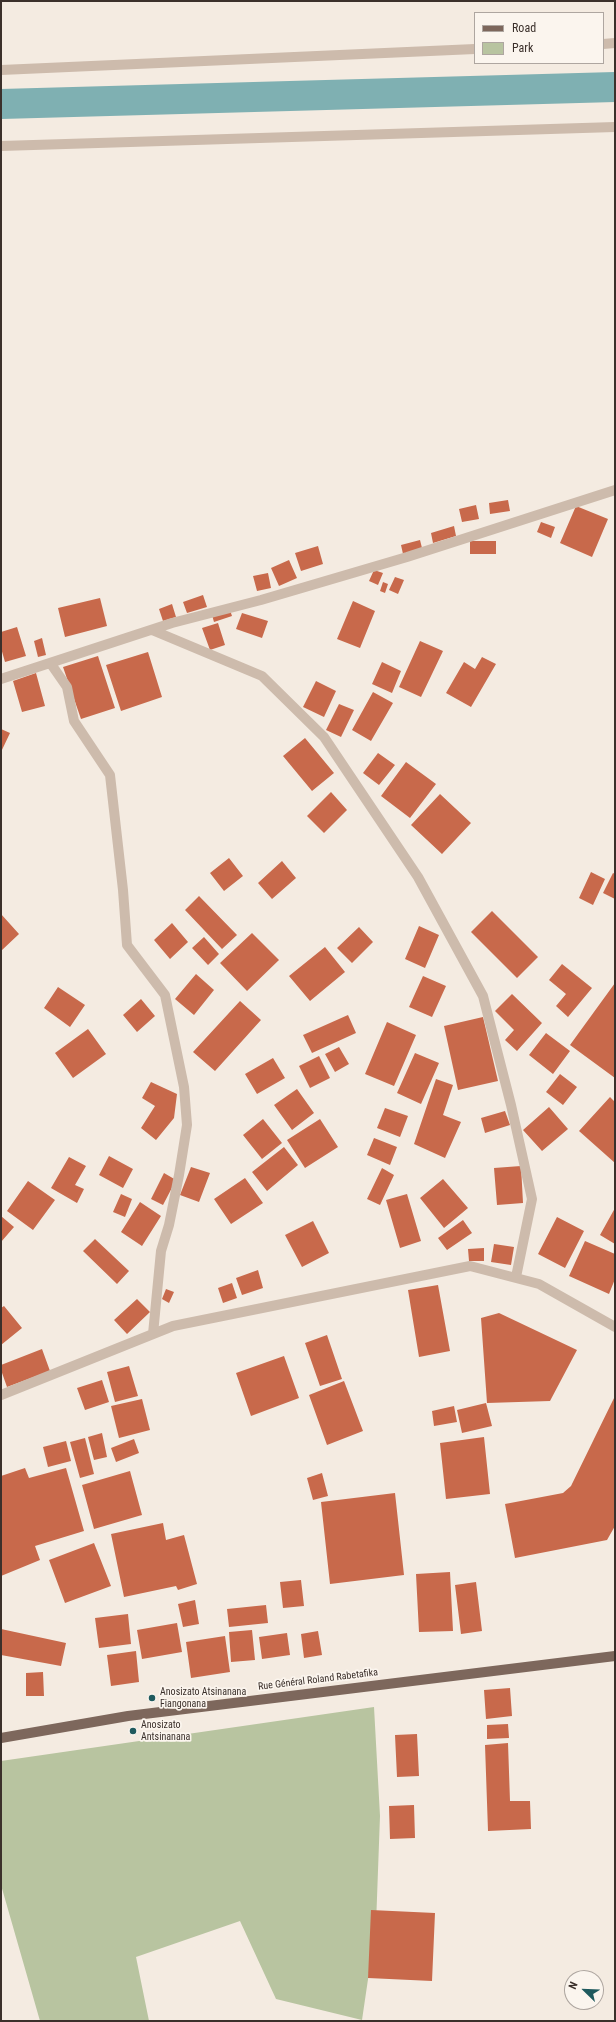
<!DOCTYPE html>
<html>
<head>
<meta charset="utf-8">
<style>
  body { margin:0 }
  #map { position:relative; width:616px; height:2022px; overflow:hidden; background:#f4ebe1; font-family:"Roboto Condensed",sans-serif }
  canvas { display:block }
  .frame { position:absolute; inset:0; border:2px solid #3b302b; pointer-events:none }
  .legend { position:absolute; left:474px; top:12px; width:130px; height:52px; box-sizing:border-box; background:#fbf5ee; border:1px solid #aea6a0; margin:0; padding:5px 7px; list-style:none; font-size:12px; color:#3b302b }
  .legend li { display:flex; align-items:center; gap:8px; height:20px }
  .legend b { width:20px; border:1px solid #aea6a0 }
  .north { position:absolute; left:564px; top:1970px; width:40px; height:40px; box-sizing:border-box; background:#fbf5ee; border:1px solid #aea6a0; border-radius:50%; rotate:293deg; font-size:11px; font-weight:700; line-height:16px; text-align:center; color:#3b302b }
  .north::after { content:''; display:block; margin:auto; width:14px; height:18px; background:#1f5a5e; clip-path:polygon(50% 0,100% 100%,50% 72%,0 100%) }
</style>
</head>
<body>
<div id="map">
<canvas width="616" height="2022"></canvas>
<div class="frame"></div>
<ul class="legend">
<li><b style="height:5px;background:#7d675c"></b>Road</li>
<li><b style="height:11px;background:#b8c4a0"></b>Park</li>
</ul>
<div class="north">N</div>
</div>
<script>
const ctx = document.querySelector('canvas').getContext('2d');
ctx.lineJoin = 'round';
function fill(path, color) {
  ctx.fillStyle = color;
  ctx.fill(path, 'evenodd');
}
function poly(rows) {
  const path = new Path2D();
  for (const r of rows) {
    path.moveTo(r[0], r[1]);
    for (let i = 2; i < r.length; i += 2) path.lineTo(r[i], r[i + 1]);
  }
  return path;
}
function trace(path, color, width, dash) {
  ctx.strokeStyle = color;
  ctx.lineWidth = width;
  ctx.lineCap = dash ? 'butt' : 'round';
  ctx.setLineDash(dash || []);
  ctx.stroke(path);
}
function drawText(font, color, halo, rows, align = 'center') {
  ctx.font = font + ' "Roboto Condensed",sans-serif';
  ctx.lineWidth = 3.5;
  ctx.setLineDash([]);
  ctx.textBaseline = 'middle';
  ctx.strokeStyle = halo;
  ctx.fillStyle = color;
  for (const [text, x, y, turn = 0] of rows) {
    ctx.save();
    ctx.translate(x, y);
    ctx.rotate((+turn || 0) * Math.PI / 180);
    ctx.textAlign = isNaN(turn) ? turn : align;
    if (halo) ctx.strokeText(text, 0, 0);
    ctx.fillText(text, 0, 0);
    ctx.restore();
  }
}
fill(poly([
  [374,1707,380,1816,376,1925,362,2020,276,1999,240,1921,136,1957,149,2021,40,2021,1,1885,1,1761]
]), '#b8c4a0');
trace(poly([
  [1,104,615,87]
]), '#7fb0b2', 30);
fill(poly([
  [508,500,510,511,490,514,489,503],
  [476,505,479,519,462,522,459,509],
  [576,506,608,519,592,557,560,543],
  [541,522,555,527,551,538,537,532],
  [454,526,456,536,433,543,431,533],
  [420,540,422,548,403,554,401,545],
  [470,541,496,541,496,554,470,554],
  [318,546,323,564,301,571,295,553],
  [289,560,297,578,279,586,271,568],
  [374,570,383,573,378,585,369,581],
  [268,573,271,588,257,591,253,576],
  [395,577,404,580,398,594,389,590],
  [383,582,388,584,385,593,380,591],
  [203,595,207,607,187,613,183,602],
  [100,598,107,626,65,637,58,608],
  [353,601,375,611,360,648,337,639],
  [172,604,176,617,163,621,159,609],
  [230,610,232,616,214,622,212,615],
  [242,613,268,621,262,638,236,629],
  [218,623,225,645,210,650,202,628],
  [17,627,26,656,5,662,1,648,1,632],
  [42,638,46,655,38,657,34,641],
  [420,641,443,651,421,697,399,687],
  [148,652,162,697,121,711,106,665],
  [98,656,115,708,81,719,63,667],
  [482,657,496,664,471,707,446,693,464,662,475,669],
  [382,662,401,671,392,693,372,684],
  [36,673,45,706,22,712,13,681],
  [316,681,336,691,324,717,303,707],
  [373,692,393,703,371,741,352,730],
  [339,704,354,710,341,737,326,730],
  [1,729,10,733,1,752],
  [305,738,334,773,312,791,283,756],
  [378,753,395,765,379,785,363,773],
  [406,762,436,784,410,818,381,796],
  [331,792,347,810,324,833,307,816],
  [440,794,471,823,442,854,411,825],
  [229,858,243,876,224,891,210,873],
  [282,861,296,878,272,899,258,883],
  [591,872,605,879,593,905,579,898],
  [613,873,615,874,615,899,603,893],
  [199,896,237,935,222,949,185,910],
  [492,911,538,957,517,978,471,932],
  [1,914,19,934,1,951],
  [172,923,188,942,170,959,154,940],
  [419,926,439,935,425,968,405,959],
  [359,927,373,942,352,963,337,948],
  [252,933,279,960,247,991,220,963],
  [204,937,219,954,208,965,192,948],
  [325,947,345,972,310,1001,289,976],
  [562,964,592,988,568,1017,556,1006,566,994,549,980],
  [196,974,214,990,194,1015,175,999],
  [423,976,446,986,432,1017,409,1007],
  [615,983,615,1078,570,1045],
  [58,987,85,1005,70,1027,44,1008],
  [512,994,542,1023,517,1051,505,1040,514,1030,495,1011],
  [141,999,155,1016,137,1032,123,1015],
  [240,1001,261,1020,215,1071,193,1052],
  [348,1015,356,1033,312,1053,303,1035],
  [483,1017,498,1081,458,1090,444,1026],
  [387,1022,416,1035,394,1086,365,1074],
  [88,1029,106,1054,73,1078,55,1053],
  [546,1033,570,1051,553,1074,529,1055],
  [339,1047,349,1064,335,1072,325,1054],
  [415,1053,439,1063,421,1104,397,1093],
  [319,1056,330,1078,310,1088,299,1066],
  [273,1058,285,1078,257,1094,245,1074],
  [560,1074,577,1087,563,1105,546,1092],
  [436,1079,453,1085,443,1115,461,1122,445,1158,414,1144],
  [151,1082,177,1094,174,1118,156,1140,141,1128,155,1106,142,1098],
  [297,1089,314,1113,292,1130,274,1105],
  [610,1097,615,1102,615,1163,579,1131],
  [549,1107,568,1129,542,1151,523,1130],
  [385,1108,408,1116,400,1137,377,1128],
  [505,1111,510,1125,485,1133,481,1118],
  [263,1119,282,1143,262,1159,243,1135],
  [320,1119,338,1147,305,1168,287,1140],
  [374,1138,397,1147,390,1165,367,1155],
  [284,1147,298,1165,267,1191,252,1172],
  [109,1156,133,1169,123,1188,99,1175],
  [69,1157,86,1166,75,1185,84,1189,77,1203,51,1188],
  [521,1166,523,1203,497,1205,494,1168],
  [191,1167,210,1173,199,1202,180,1195],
  [382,1168,394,1175,380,1205,367,1199],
  [164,1173,176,1180,163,1205,151,1199],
  [245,1178,263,1203,231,1224,214,1199],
  [443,1179,468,1208,444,1228,420,1198],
  [28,1181,55,1200,33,1230,7,1211],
  [121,1194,132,1199,125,1217,113,1212],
  [407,1194,421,1241,400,1248,386,1200],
  [140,1202,161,1216,142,1246,121,1232],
  [615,1208,615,1244,600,1235],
  [1,1216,14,1227,1,1242],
  [557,1217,584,1231,565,1268,538,1254],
  [463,1220,472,1233,447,1250,438,1238],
  [313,1221,329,1253,302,1267,285,1235],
  [95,1239,129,1271,117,1284,83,1251],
  [585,1241,615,1254,615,1279,609,1294,569,1276],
  [494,1244,514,1247,511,1265,491,1262],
  [484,1248,484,1261,469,1261,468,1249],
  [258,1270,263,1288,242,1295,236,1278],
  [232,1283,237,1298,223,1303,218,1288],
  [438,1285,450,1351,419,1357,408,1290],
  [166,1289,174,1292,169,1303,162,1299],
  [137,1299,150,1312,127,1334,114,1320],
  [4,1306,22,1328,1,1345,1,1308],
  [499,1313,577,1350,550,1401,487,1403,481,1318],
  [327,1335,342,1379,320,1386,305,1343],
  [42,1349,50,1371,7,1387,1,1370,1,1365],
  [284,1356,299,1398,251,1416,236,1373],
  [129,1366,138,1396,115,1402,107,1372],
  [102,1380,109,1402,85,1410,77,1388],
  [344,1381,363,1431,327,1445,309,1395],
  [615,1396,615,1526,607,1540,515,1558,505,1504,563,1493,571,1486],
  [142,1399,150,1430,119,1438,111,1406],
  [486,1403,492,1426,462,1433,457,1410],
  [454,1406,457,1422,434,1426,432,1411],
  [102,1433,107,1457,94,1460,88,1437],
  [484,1437,490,1494,446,1499,440,1443],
  [85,1438,94,1474,80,1478,70,1442],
  [134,1439,139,1453,116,1462,111,1448],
  [66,1441,71,1461,48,1467,43,1447],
  [25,1468,29,1478,66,1468,84,1531,35,1546,40,1560,1,1576,1,1476],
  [130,1471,142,1515,94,1529,82,1485],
  [322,1473,328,1496,313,1500,307,1478],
  [395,1493,404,1575,330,1584,321,1502],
  [163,1523,166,1540,184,1535,197,1584,178,1590,176,1586,124,1597,111,1534],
  [94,1543,111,1586,65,1603,49,1560],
  [450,1572,453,1631,419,1632,416,1574],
  [301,1580,304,1606,283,1608,280,1582],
  [476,1582,482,1631,461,1634,455,1585],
  [195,1600,199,1624,183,1627,178,1604],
  [266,1605,268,1623,229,1627,227,1609],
  [128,1614,131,1644,99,1648,95,1618],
  [177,1623,182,1652,142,1659,137,1630],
  [1,1629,66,1643,61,1666,1,1655],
  [252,1630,255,1660,231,1662,229,1632],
  [318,1631,322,1655,304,1658,301,1634],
  [287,1633,290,1655,262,1659,259,1637],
  [225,1636,230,1672,191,1678,186,1642],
  [136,1651,139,1682,111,1686,107,1655],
  [43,1672,44,1696,26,1696,26,1673],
  [510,1688,512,1716,486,1719,484,1690],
  [508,1724,509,1738,487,1739,487,1725],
  [417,1734,419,1776,397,1777,395,1735],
  [508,1743,510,1801,530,1801,531,1829,488,1831,485,1745],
  [414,1805,415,1838,390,1839,389,1806],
  [371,1910,435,1913,432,1981,368,1978]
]), '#c8694b');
trace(poly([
  [603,44,615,43],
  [1,70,475,49],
  [1,146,615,127],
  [152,630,262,676,324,737,418,877,483,996,511,1105,532,1199,516,1277],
  [51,664,67,687,74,721,110,775,123,890,127,945,165,995,184,1087,187,1125,179,1175,169,1225,161,1251,153,1334],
  [1,679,172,623,261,600,407,557,615,490],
  [1,1395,173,1326,470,1266,539,1284,615,1327]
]), '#cdbbac', 10);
trace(poly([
  [1,1738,128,1716,615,1656]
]), '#7d675c', 10);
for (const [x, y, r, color] of [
  [152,1698,4,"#1f5a5e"],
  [133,1731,4,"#1f5a5e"]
]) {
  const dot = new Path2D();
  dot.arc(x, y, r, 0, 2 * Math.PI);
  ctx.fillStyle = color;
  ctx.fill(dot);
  trace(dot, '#fbf5ee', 1.5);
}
drawText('10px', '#3b302b', '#fbf5ee', [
  ["Rue Général Roland Rabetafika",318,1680,-7]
]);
drawText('10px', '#3b302b', '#fbf5ee', [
  ["Anosizato Atsinanana",160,1692],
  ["Fiangonana",160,1704],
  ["Anosizato",141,1725],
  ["Antsinanana",141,1737]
], 'left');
</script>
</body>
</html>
